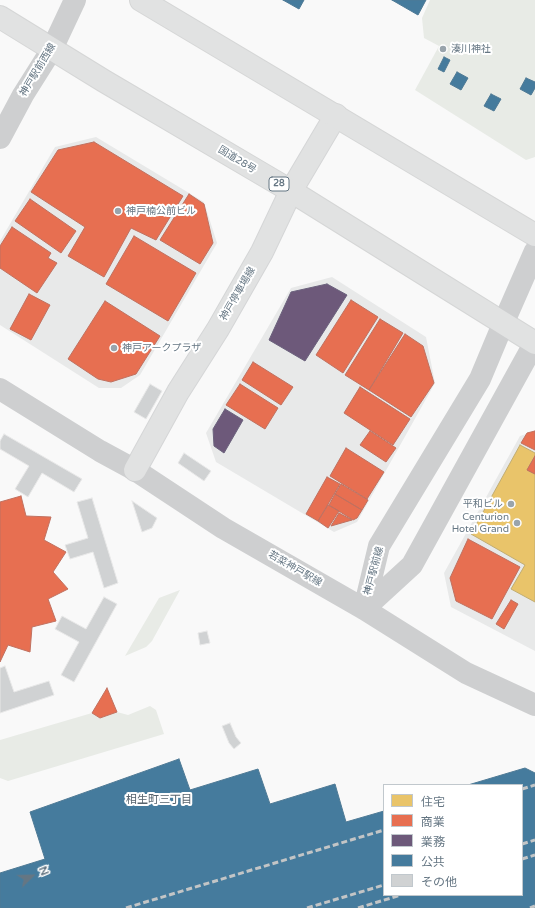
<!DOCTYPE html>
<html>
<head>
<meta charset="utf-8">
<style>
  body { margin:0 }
  #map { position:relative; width:535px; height:908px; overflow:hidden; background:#f9f9f9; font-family:"Varela Round","Noto Sans JP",sans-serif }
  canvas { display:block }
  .legend { position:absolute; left:383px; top:784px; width:140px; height:112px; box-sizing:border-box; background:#fff; border:1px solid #c1c8cd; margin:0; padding:5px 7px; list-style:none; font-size:12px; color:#657683 }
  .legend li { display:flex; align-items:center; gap:8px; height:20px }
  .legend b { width:20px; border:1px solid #c1c8cd }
  .north { position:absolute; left:12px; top:856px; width:40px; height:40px; -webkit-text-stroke:3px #fff; paint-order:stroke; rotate:67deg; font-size:11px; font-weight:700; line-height:16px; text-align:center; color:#657683 }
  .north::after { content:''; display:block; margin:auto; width:14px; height:18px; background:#657683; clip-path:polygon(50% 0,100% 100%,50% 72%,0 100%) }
</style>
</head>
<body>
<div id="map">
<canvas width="535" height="908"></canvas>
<ul class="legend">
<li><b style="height:11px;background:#e9c46a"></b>住宅</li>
<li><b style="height:11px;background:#e76f51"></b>商業</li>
<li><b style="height:11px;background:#6d597a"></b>業務</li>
<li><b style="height:11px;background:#457b9d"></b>公共</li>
<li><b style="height:11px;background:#d0d2d3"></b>その他</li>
</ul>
<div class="north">N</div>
</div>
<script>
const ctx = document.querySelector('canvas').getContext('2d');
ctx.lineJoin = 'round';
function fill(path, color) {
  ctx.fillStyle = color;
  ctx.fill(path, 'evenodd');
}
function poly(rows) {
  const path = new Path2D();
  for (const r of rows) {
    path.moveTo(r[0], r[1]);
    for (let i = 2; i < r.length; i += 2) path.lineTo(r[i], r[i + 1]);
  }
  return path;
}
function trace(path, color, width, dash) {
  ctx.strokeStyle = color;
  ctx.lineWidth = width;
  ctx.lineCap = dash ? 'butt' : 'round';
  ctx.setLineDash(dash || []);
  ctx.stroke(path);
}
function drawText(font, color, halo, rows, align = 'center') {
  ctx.font = font + ' "Varela Round","Noto Sans JP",sans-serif';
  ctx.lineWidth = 4;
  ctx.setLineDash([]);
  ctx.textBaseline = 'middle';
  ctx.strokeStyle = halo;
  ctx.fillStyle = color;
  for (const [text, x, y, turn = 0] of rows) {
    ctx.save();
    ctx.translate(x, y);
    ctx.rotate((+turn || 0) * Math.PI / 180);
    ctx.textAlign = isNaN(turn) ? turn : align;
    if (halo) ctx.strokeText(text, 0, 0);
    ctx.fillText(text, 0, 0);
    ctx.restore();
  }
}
fill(poly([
  [96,137,204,202,217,243,140,375,121,388,99,388,0,325,0,241,55,147],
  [332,277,426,337,435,383,357,522,334,532,216,462,206,433,291,288],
  [535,431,535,651,451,607,444,573,520,436]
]), '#e8e9e9');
fill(poly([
  [430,0,535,0,535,157,526,160,415,90,439,46,424,38,422,18],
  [180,590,152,641,146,647,125,656,159,598],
  [150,706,156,710,164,734,8,781,0,778,0,740,92,713,100,718,117,712,128,715]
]), '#e8ebe6');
const homes = poly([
  [520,445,535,453,535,456,527,470,535,474,535,602,511,589,525,565,471,534,520,445]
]);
fill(homes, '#e9c46a');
trace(homes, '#c1ad72', 1);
const shops = poly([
  [94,142,183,196,156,240,131,228,104,277,68,256,85,227,31,192,58,150,94,142],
  [189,194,204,204,213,243,200,264,160,240,189,194],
  [30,199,76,231,61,253,15,221,30,199],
  [12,227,51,253,48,258,57,263,37,293,0,268,0,246,12,227],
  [134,236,196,273,168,321,106,284,134,236],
  [29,294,50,305,31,340,10,329,29,294],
  [351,300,378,317,343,373,316,355,351,300],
  [105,301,160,336,136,374,111,382,98,379,68,359,105,301],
  [380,319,403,333,369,390,345,375,380,319],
  [405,334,423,346,434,383,411,417,369,390,405,334],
  [253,362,293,387,281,405,242,380,253,362],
  [240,384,278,408,265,429,226,405,240,384],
  [360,387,410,419,393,445,344,413,360,387],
  [370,431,396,448,386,462,360,445,370,431],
  [535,431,535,450,521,443,527,433,535,431],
  [346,448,384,472,367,499,330,476,346,448],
  [535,456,535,474,527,470,535,456],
  [327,477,340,484,318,521,306,514,327,477],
  [341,484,368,500,362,510,335,494,341,484],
  [335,494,362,510,357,518,353,520,329,505,335,494],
  [21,496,26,516,51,517,44,540,66,552,53,572,68,589,48,599,56,621,32,627,30,652,8,645,0,662,0,502,21,496],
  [328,505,339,511,328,528,318,521,328,505],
  [339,513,352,520,331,526,339,513],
  [468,539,520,567,492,619,456,601,450,578,468,539],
  [511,600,518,604,504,629,496,624,511,600],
  [107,688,117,712,100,718,92,713,107,688]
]);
fill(shops, '#e76f51');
trace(shops, '#c07160', 1);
const offices = poly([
  [327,284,347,295,305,361,269,340,291,292,327,284],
  [225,409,243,420,224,453,214,446,213,429,225,409]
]);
fill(offices, '#6d597a');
trace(offices, '#6b627d', 1);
const public = poly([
  [283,0,304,0,299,9,283,0],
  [392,0,426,0,418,15,392,0],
  [444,57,450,60,444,72,438,69,444,57],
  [457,72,468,78,461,90,450,84,457,72],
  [526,78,535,82,535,88,531,95,520,89,526,78],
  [491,94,501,99,494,111,484,106,491,94],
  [179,759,190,790,258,769,270,804,335,784,346,822,384,811,384,895,522,895,522,785,468,785,525,768,535,773,535,908,0,908,0,873,45,859,30,812,179,759]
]);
fill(public, '#457b9d');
trace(public, '#4f7a95', 1);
const building = poly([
  [150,384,162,391,146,419,134,412,150,384],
  [4,434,82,479,74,492,42,473,28,497,15,489,29,466,0,449,0,441,4,434],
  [184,453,211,471,204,481,178,463,184,453],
  [92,498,118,583,104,588,93,552,70,559,65,545,88,538,77,502,92,498],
  [132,501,157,518,152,528,142,532,132,501],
  [104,597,117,604,74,682,61,675,79,642,55,629,62,616,86,629,104,597],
  [207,631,210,643,200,645,198,633,207,631],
  [5,666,14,692,49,681,54,695,0,713,0,668,5,666],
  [230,723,236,737,241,743,234,749,229,743,222,726,230,723]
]);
fill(building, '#d0d2d3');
trace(building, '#e8e8e8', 1);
const primary = poly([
  [135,470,178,392,218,329,262,252,291,191,336,115]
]);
const trunk = poly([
  [141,0,535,235],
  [0,17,104,81,291,191,535,343]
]);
trace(primary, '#d5d6d7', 24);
trace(trunk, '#d5d6d6', 24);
trace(poly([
  [52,49,75,0],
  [503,324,535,251]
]), '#cecfd0', 22);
trace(poly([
  [0,138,23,95,52,49],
  [0,389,100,451,135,470,223,528,364,609,466,673,535,705],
  [364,609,412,565,535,342],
  [364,609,379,546,480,379,503,324]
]), '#cecfd0', 22);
trace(primary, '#e1e2e2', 22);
trace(trunk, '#e1e2e2', 22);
trace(poly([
  [522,789,535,785],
  [522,844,535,840],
  [522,859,535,855],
  [126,908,384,830],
  [307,908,384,885],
  [358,908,401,895],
  [530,908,535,906]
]), '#c3c5c6', 3, [6, 3]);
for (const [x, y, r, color] of [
  [443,49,4,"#99a4ac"],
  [118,211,4,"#99a4ac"],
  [114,348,4,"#99a4ac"],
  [511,504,4,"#99a4ac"],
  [517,523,4,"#99a4ac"]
]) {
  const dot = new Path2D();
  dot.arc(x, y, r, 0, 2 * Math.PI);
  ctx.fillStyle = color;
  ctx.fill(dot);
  trace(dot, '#fff', 1.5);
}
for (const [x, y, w] of [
  [279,184,20]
]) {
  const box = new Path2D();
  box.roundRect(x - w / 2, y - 7, w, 14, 3);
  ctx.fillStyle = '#fff';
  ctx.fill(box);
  trace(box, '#657683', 1);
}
drawText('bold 9px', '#657683', null, [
  ["28",279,184]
]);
drawText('10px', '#657683', '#fff', [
  ["湊川神社",451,49],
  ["神戸楠公前ビル",126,211],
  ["神戸アークプラザ",122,348],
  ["平和ビル",503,504,"right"],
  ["Centurion",509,517,"right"],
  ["Hotel Grand",509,529,"right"]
], 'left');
drawText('10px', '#657683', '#fff', [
  ["神戸駅前西線",38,70,-59],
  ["国道28号",237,160,31],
  ["神戸停車場線",238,294,-60],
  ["若菜神戸駅線",295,569,30],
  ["神戸駅前線",374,571,-75]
]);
drawText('11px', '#57646e', '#fff', [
  ["相生町三丁目",159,800]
]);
</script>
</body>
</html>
